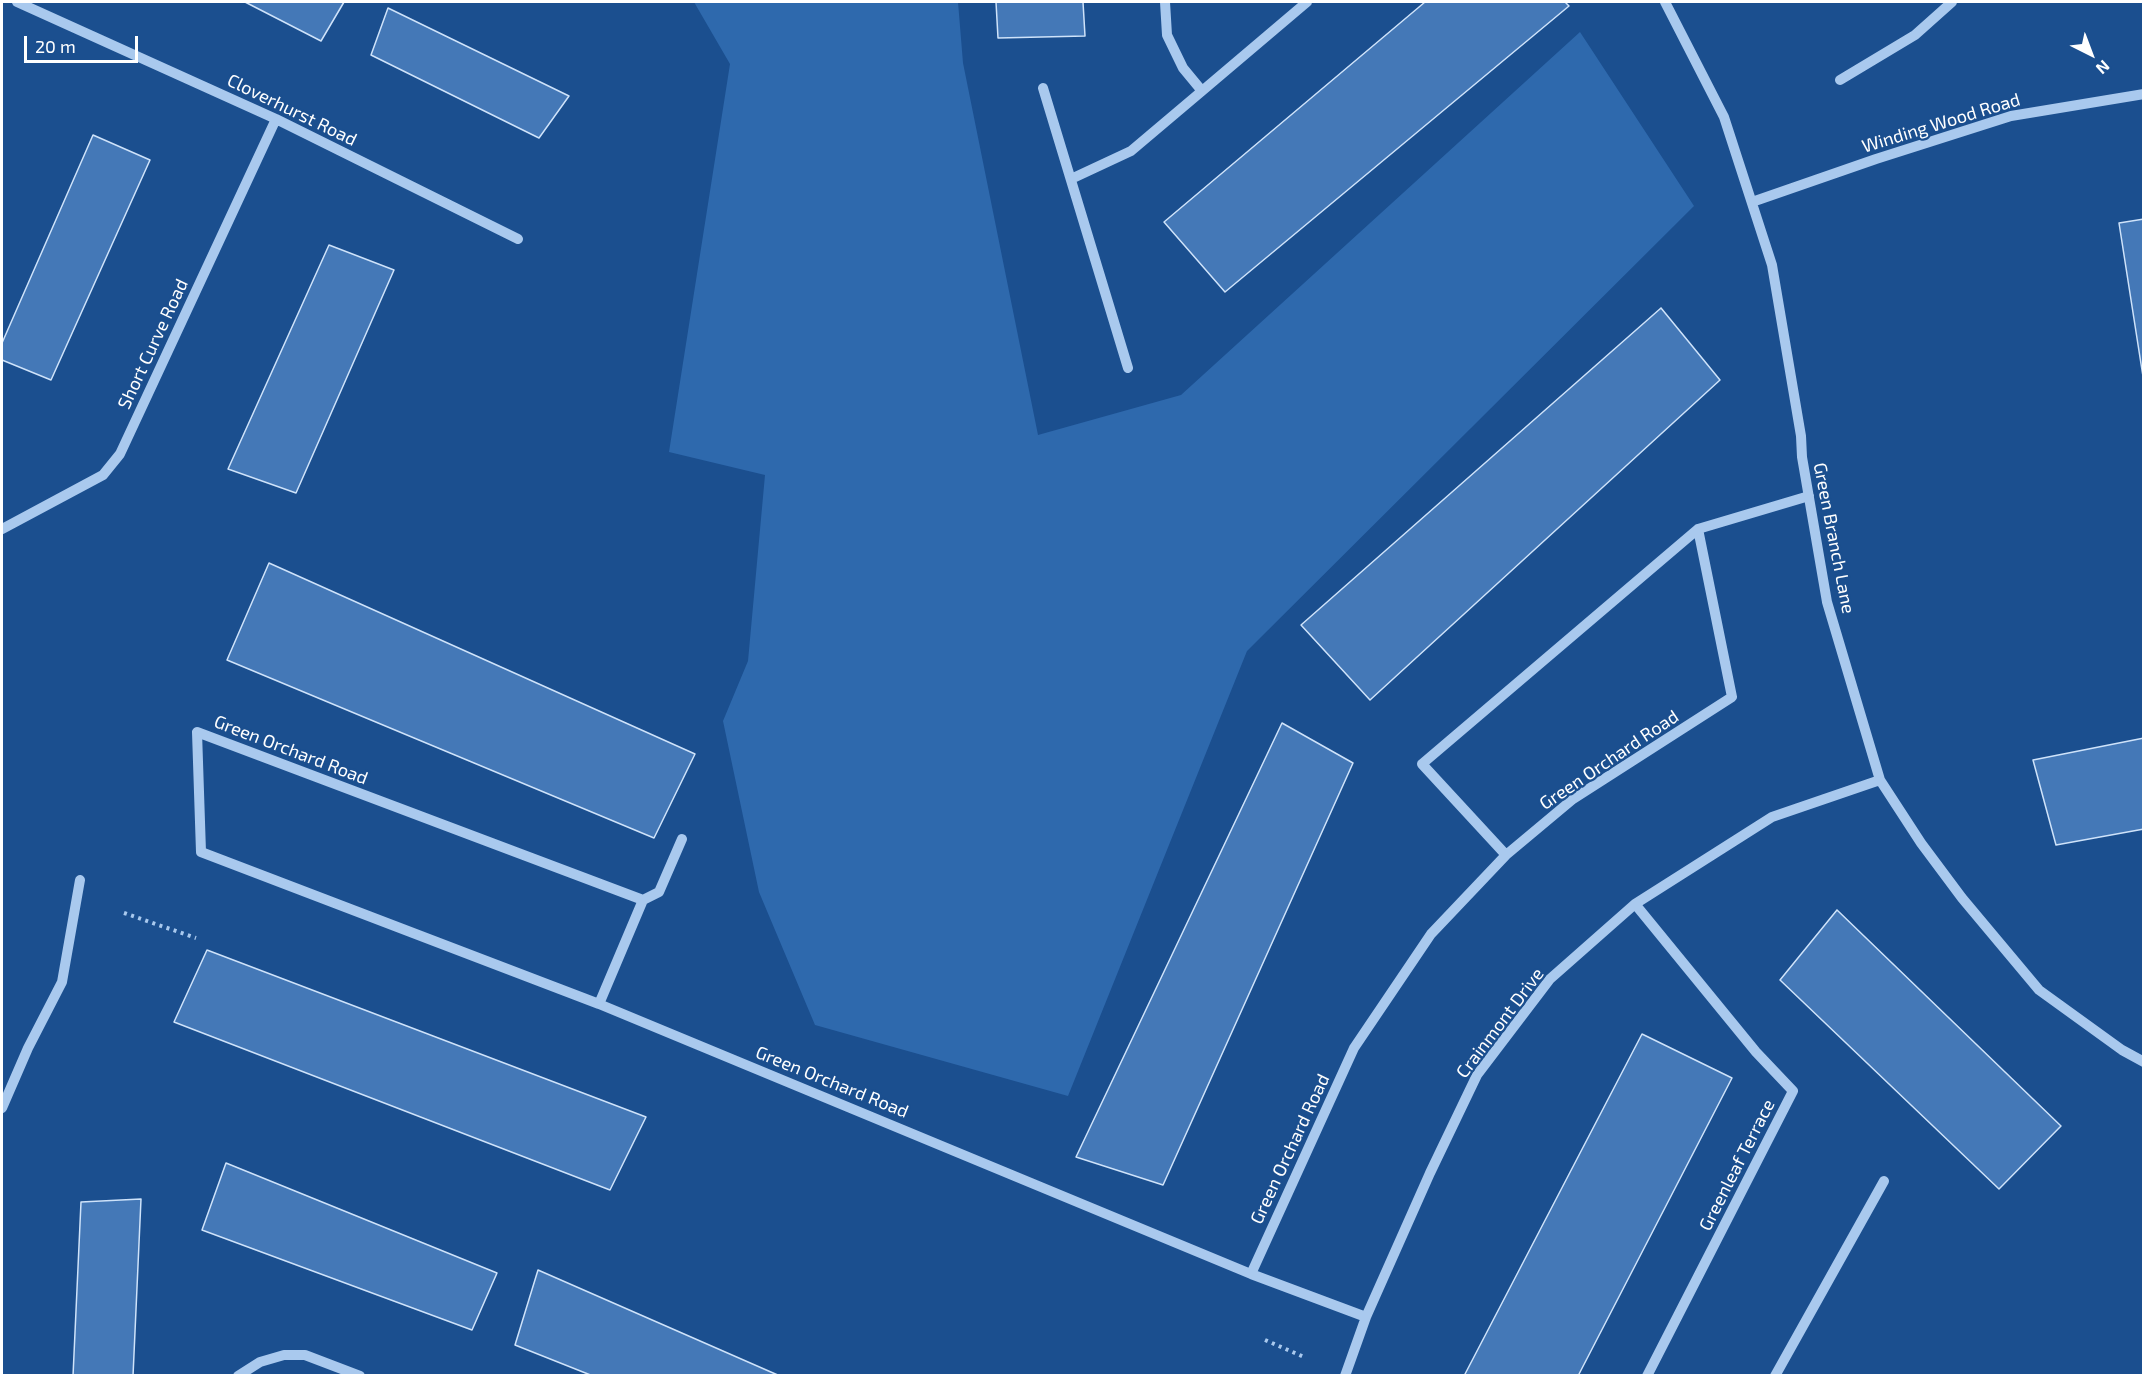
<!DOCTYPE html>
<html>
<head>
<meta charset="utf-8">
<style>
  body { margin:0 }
  #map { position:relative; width:2145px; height:1377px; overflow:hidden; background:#1b4f8f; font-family:"Exo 2",sans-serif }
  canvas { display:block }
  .frame { position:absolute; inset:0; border:3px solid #fff; pointer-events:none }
  .north { position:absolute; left:2061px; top:24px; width:60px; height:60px; -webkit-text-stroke:4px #1b4f8f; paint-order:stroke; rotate:138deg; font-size:16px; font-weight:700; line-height:24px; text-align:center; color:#fff }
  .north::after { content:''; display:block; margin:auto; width:21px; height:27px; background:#fff; clip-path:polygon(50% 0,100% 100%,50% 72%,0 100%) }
  .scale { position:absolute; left:24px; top:36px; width:114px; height:27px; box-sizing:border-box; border:3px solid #fff; border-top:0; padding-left:8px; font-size:18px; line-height:21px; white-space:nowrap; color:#fff; -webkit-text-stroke:4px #1b4f8f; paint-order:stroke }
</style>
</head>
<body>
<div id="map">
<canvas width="2145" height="1377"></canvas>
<div class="frame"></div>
<div class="north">N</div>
<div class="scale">20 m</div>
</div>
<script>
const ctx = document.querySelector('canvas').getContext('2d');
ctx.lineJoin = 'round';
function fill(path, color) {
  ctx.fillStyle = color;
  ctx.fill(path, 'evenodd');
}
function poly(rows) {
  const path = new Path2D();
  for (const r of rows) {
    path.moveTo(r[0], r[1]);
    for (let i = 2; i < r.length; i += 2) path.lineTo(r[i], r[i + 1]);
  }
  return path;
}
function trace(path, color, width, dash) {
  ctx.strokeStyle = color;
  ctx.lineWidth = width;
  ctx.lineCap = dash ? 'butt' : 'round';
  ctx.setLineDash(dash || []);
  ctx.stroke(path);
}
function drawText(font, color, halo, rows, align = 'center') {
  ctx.font = font + ' "Exo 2",sans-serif';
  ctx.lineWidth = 4.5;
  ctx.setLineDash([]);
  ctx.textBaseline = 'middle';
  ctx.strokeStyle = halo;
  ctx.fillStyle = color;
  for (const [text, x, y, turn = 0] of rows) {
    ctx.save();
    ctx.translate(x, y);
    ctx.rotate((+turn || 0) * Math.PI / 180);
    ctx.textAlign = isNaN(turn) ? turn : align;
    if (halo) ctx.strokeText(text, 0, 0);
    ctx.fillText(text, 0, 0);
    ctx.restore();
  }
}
fill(poly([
  [694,2,958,2,963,63,1038,435,1181,395,1580,32,1694,206,1247,651,1068,1096,815,1025,759,892,723,721,748,661,765,475,669,452,730,64]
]), '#2e69ad');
const building = poly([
  [245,2,344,2,321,41,245,2],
  [996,2,1083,2,1085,36,998,38,996,2],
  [1425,2,1565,2,1569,6,1225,292,1164,222,1425,2],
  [388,8,569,96,539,138,371,55,388,8],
  [93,135,150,160,51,380,2,360,2,343,93,135],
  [2144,219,2144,383,2119,223,2144,219],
  [329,245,394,270,296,493,228,469,329,245],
  [1661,308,1720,380,1370,700,1301,625,1661,308],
  [269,563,695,754,654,838,227,660,269,563],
  [1282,723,1353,763,1163,1185,1076,1157,1282,723],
  [2144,738,2144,829,2056,845,2033,760,2144,738],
  [1837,910,2061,1126,1999,1189,1780,980,1837,910],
  [207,950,646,1117,610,1190,174,1022,207,950],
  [1642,1034,1732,1078,1578,1376,1464,1376,1642,1034],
  [226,1163,497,1273,472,1330,202,1230,226,1163],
  [141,1199,133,1376,73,1376,81,1202,141,1199],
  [538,1270,780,1376,593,1376,515,1345,538,1270]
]);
fill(building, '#4478b7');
trace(building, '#cfe3fa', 1.5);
trace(poly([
  [124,913,196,938],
  [1265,1340,1304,1357]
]), '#a9c9ee', 4, [3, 4.5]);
trace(poly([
  [17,2,276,119,518,239],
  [1165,2,1167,35,1183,68,1202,91,1307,2],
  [1665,2,1724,117,1772,265,1801,436,1802,457,1827,602,1880,780,1921,843,1962,898,2039,990,2122,1050,2144,1062],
  [1840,80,1915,35,1952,2],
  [1043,88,1128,368],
  [1071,179,1131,151,1202,91],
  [1752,202,1876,159,2011,116,2144,94],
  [2,529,103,475,120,454,276,119],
  [1506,855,1422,764,1698,529,1809,496],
  [643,900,659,892,682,839],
  [1635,904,1756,1052,1793,1091,1647,1376],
  [599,1004,643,900,197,732,201,852,599,1004,1251,1274,1366,1317],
  [2,1108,28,1048,62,982,80,880],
  [1251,1274,1354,1048,1431,934,1506,855,1573,799,1732,697,1698,529],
  [238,1376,260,1362,284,1355,305,1355,360,1376],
  [1345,1376,1366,1317,1430,1173,1477,1075,1550,979,1635,904,1772,817,1880,780],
  [1775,1376,1884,1181]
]), '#a9c9ee', 10);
drawText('18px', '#fff', '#1b4f8f', [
  ["Cloverhurst Road",292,110,26],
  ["Winding Wood Road",1941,123,-17],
  ["Short Curve Road",153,344,-65],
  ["Green Branch Lane",1834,538,79],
  ["Green Orchard Road",291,750,21],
  ["Green Orchard Road",1609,760,-34],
  ["Crainmont Drive",1500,1023,-53],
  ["Green Orchard Road",832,1082,22],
  ["Green Orchard Road",1290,1149,-65],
  ["Greenleaf Terrace",1737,1165,-63]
]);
</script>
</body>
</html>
